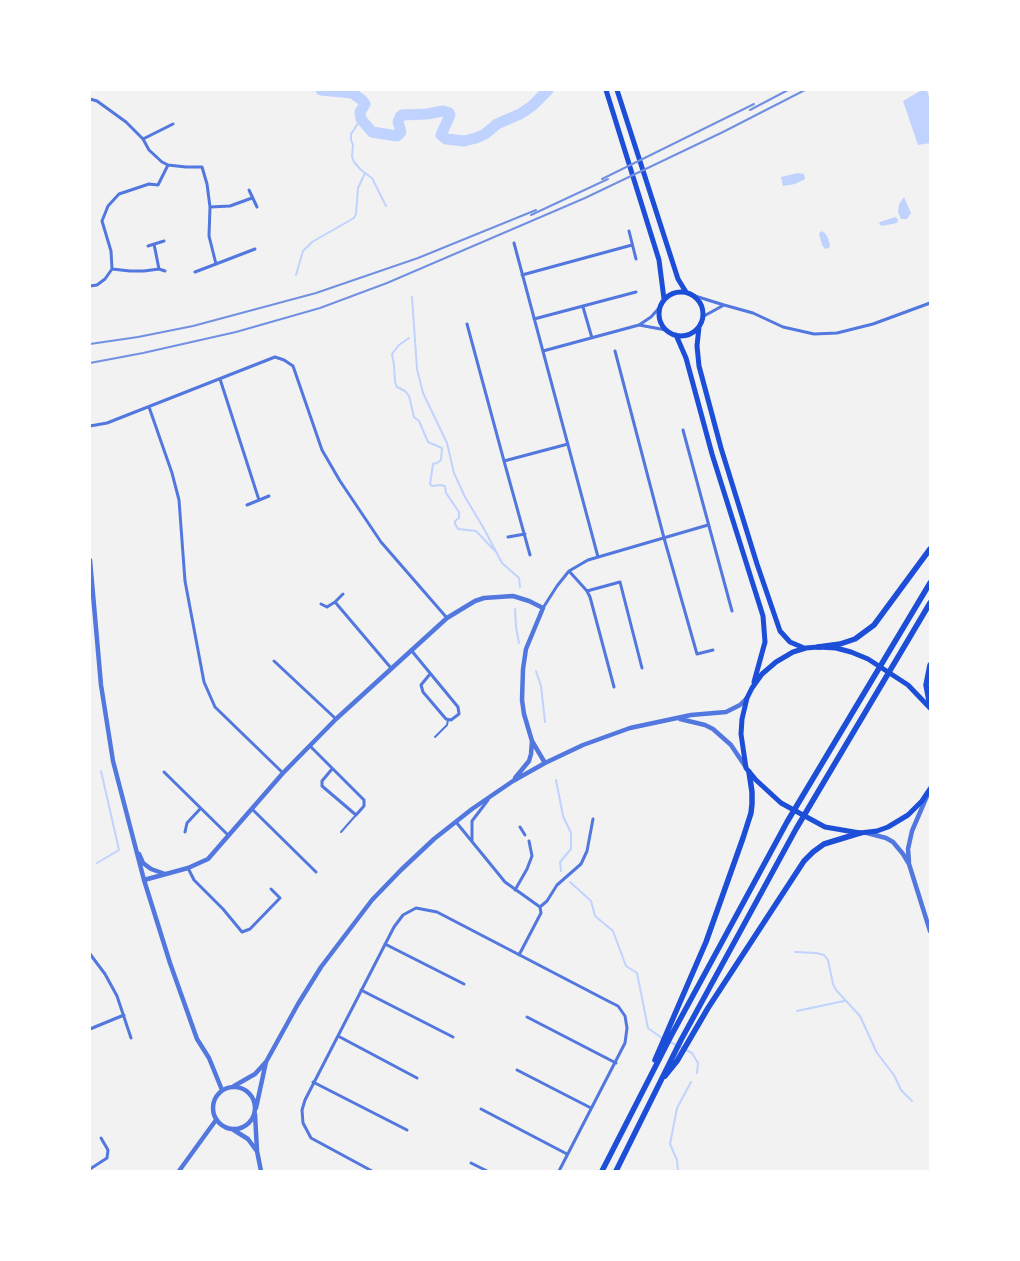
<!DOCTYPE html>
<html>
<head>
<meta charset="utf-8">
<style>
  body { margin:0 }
  #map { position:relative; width:1020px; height:1261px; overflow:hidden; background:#f2f2f2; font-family:Manrope,sans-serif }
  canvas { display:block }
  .frame { position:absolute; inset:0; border:91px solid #fff; pointer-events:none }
</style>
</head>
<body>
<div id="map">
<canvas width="1020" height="1261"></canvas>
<div class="frame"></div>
</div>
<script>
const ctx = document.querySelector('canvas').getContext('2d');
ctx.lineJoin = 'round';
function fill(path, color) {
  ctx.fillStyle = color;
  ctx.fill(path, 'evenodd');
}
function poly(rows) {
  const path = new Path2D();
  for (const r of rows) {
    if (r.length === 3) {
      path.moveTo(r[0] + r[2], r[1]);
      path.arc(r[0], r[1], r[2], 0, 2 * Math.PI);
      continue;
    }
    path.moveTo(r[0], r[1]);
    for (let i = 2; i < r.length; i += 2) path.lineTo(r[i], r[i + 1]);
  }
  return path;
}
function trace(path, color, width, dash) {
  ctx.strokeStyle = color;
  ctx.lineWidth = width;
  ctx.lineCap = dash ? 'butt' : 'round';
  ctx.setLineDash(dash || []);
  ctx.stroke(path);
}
fill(poly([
  [922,90,927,90,930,100,930,143,918,145,903,101],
  [798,173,804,174,805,179,795,184,783,186,781,177],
  [904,197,911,213,907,219,901,219,898,212,899,204],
  [895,217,898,219,897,223,882,226,879,224,880,222],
  [821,231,825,233,828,238,830,245,829,248,825,249,822,245,819,234]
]), '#bfd3fe');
trace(poly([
  [361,119,351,134,351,140,353,145,352,157,354,162,361,170,372,178,386,206],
  [296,275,303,251,312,242,354,218,356,214,358,188,365,173],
  [412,297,417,369,423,393,447,443,454,473,465,497,483,527,502,563,519,578,520,587],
  [409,338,399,345,392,354,394,365,395,382,397,387,405,391,409,396,414,417,419,421,428,442,442,448,441,460,437,463,433,464,430,484,432,486,440,485,445,486,446,493,459,512,459,518,455,521,455,524,458,529,476,531,495,551],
  [515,609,516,627,519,643],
  [536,671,541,686,545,722],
  [556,780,563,816,571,833,571,849,560,862,561,871],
  [97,863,119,850,101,771],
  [570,882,591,901,595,916,613,931,626,966,637,973,648,1028,663,1039],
  [795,952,816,953,824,955,828,960,833,984,836,990,860,1016,877,1053,894,1075,901,1090,912,1101],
  [797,1011,844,1001],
  [670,1042,692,1053,698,1063,697,1073],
  [678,1171,677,1160,670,1144,677,1108,691,1082]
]), '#bfd3fe', 2);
trace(poly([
  [321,90,352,93,362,100,365,104,360,112,361,119,372,132,397,136,401,132,398,122,400,117,402,115,427,114,443,111,449,113,450,115,441,135,446,139,464,141,476,138,485,134,497,124,520,114,532,106,548,90]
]), '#bfd3fe', 11);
trace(poly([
  [435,737,447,725,448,720],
  [341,832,356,815]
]), '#5277de', 2);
trace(poly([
  [90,99,97,101,126,122,143,139,149,150,162,162,168,165,186,167,202,167,207,184,210,207,209,236,216,264,255,249],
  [143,139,173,124],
  [249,190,257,207],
  [210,207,230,206,252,198],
  [629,231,636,259],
  [514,243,598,557],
  [154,244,159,269],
  [148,246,164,241],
  [112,269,130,271,144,271,159,269,165,271],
  [195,272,216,264],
  [522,275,632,245],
  [90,286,97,285,105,279,112,269,111,251,102,221,108,206,119,194,149,184,158,185,168,165],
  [695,296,724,305,704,316],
  [724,305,753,313,783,327,814,334,837,333,873,324,930,303],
  [583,307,592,338],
  [534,319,636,292],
  [467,324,504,461],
  [639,325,666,330],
  [543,351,639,325,651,317,659,308],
  [615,351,664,538,697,654,713,650],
  [220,379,259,500],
  [149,407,172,473,179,500,185,581,204,682,215,707,283,773],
  [90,426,107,423,275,357,284,360,293,366,322,450,340,481,381,542,447,618],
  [683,430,732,611],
  [247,505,269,496],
  [508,537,525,534],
  [530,555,504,461,568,444],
  [569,571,587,591,590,597,614,687],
  [587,591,620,582,642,668],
  [335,602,343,594],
  [321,604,327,607,335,602,391,668],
  [543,608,557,586,569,571,588,560,708,525],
  [411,650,458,707,459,714,451,720,446,719,423,692,421,685,430,674],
  [274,661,336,719],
  [310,746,364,800,364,806,356,815,322,786,322,781,332,769],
  [164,772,228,835],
  [252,809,316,872],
  [456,822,505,882,540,907,541,913,519,955],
  [520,827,525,835],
  [185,832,187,823,200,809],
  [472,841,472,821,488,800],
  [188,868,194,880,223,909,242,932,250,929,280,898,271,889],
  [515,890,527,869,532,856,529,841],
  [540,907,547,901,557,885,581,864,587,851,593,819],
  [385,944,464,984],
  [90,954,105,974,117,996,131,1038],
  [361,990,453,1037],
  [527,1017,616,1063],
  [90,1029,124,1015],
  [338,1036,417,1078],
  [517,1070,591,1108],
  [313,1082,407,1130],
  [481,1109,567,1154],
  [471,1163,487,1171],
  [90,1169,107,1158,108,1150,101,1138],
  [372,1171,311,1138,303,1123,302,1110,305,1100,394,927,403,915,416,908,437,912,608,1001,618,1006,625,1016,627,1028,625,1043,559,1171]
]), '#5277de', 3);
trace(poly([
  [90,560,101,685,113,761,144,880,170,963,197,1039,209,1058,222,1090],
  [680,719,705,725,713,729,731,745,745,766],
  [515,778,529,761,531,754,532,741],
  [867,833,886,838,893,842,903,854,909,864,930,931],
  [139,854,143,863,151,869,165,874],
  [909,862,908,849,912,831,927,796],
  [144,880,188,868,208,859,283,773,336,719,447,618,475,601,484,598,513,596,529,601,543,608,526,649,523,669,522,700,524,714,532,741,545,763],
  [234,1086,255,1074,265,1063],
  [234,1108,21],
  [256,1108,266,1062,298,1004,321,967,372,900,401,870,434,839,472,809,513,781,545,763,583,745,630,728,691,715,726,712,740,705,747,698],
  [255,1114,257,1151,261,1171],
  [232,1129,248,1139,256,1150],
  [179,1171,216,1120]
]), '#5277de', 4.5);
trace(poly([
  [606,90,659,260,664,299],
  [617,90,678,279,686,292],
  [681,314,22],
  [699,327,697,346,699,366,721,448,757,564,780,631,790,642,804,648],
  [676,335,686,358,712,454,763,616,765,642,754,682],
  [930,708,908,685,868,659,851,652,836,648,818,647,806,648,793,652,776,662,762,674,752,688,747,698,742,719,741,734,746,768,756,780,781,803,825,827,860,833,877,831,888,827,908,815,922,801,930,789]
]), '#1d4ed8', 5);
trace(poly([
  [818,647,840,644,855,639,874,625,930,549],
  [930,665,926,685,930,706],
  [655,1060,706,942,743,838,751,813,752,804,752,792,749,772],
  [665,1076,677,1061,708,1008,804,861,813,852,824,844,860,833],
  [602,1171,671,1036,787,822,930,583],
  [616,1171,681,1040,796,829,930,603]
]), '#1d4ed8', 5.5);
trace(poly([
  [750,110,788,90],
  [602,179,754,104],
  [531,215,608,179],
  [90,344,138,337,193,326,316,293,418,258,536,210],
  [90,363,143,353,236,332,320,308,387,283,585,198,723,132,805,90]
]), '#7290e2', 2);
</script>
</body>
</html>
